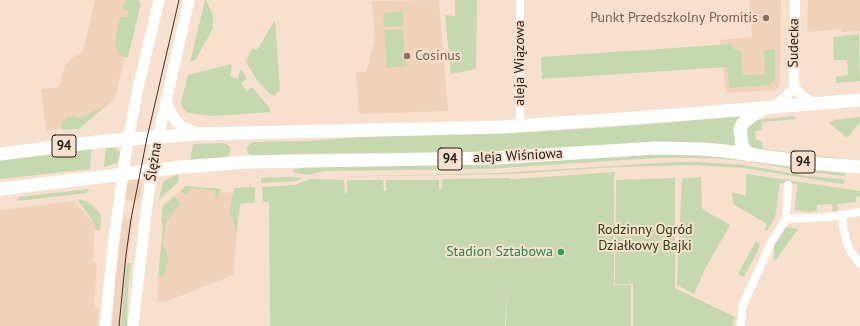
<!DOCTYPE html>
<html>
<head>
<meta charset="utf-8">
<style>
  body { margin:0 }
  canvas { display:block; background:#f7e0cd }
</style>
</head>
<body>
<canvas width="860" height="326"></canvas>
<script>
const ctx = document.querySelector('canvas').getContext('2d');
ctx.lineJoin = 'round';
function fill(path, color) {
  ctx.fillStyle = color;
  ctx.fill(path, 'evenodd');
}
function poly(rows) {
  const path = new Path2D();
  for (const r of rows) {
    path.moveTo(r[0], r[1]);
    for (let i = 2; i < r.length; i += 2) path.lineTo(r[i], r[i + 1]);
  }
  return path;
}
function trace(path, color, width, dash) {
  ctx.strokeStyle = color;
  ctx.lineWidth = width;
  ctx.lineCap = dash ? 'butt' : 'round';
  ctx.setLineDash(dash || []);
  ctx.stroke(path);
}
function drawText(font, color, halo, rows, align = 'center') {
  ctx.font = font + ' "PT Sans",sans-serif';
  ctx.lineWidth = 4;
  ctx.setLineDash([]);
  ctx.textBaseline = 'middle';
  ctx.strokeStyle = halo;
  ctx.fillStyle = color;
  for (const [text, x, y, turn = 0] of rows) {
    ctx.save();
    ctx.translate(x, y);
    ctx.rotate((+turn || 0) * Math.PI / 180);
    ctx.textAlign = isNaN(turn) ? turn : align;
    if (halo) ctx.strokeText(text, 0, 0);
    ctx.fillText(text, 0, 0);
    ctx.restore();
  }
}
fill(poly([
  [95,0,138,0,115,99,78,128,46,130,41,89,59,87,64,68,71,59,83,51],
  [439,0,448,111,359,114,356,72,366,72,375,40,372,1],
  [749,0,781,0,780,85,775,90,726,93,720,40,752,37],
  [808,0,860,0,860,31,842,32,841,29,807,32],
  [139,178,141,181,142,185,139,201,124,200,126,186,129,181],
  [189,188,234,193,230,208,231,216,237,232,233,275,165,302,157,301,159,276,164,274,167,252,163,244,166,222,181,203,175,198,180,191,187,196],
  [71,201,75,202,86,215,95,224,93,261,97,262,94,308,99,308,98,326,0,326,0,210],
  [123,218,133,219,127,263,121,326,112,326,115,278]
]), '#f1d3bb');
fill(poly([
  [126,0,138,0,141,3,128,57,121,56,117,49,115,43,120,17,127,17,129,11,122,9],
  [205,0,206,0,213,15,213,28,196,59,190,62],
  [455,0,477,0,476,69,451,74,445,15,455,16],
  [403,11,404,26,384,27,383,13],
  [275,20,280,90,274,96,271,95,257,80,246,62,252,48,257,50],
  [403,29,406,66,387,68,384,30],
  [859,34,860,81,836,83,836,77,848,75,847,60,834,60,833,37],
  [732,44,733,49,741,51,743,75,765,74,764,50,775,49,775,79,769,85,729,88,727,67,542,79,541,57],
  [231,64,232,67,230,76,238,79,240,70,242,70,247,79,241,83,246,91,252,87,269,107,271,112,214,116,188,113,182,107,181,103,188,75],
  [108,104,79,129,61,130,62,123,67,117,74,116,80,118],
  [739,116,742,116,737,146,714,143,657,142,495,152,289,154,253,156,249,154,246,148,253,142,305,141,362,137,486,134,533,132,611,127],
  [794,116,797,119,762,122,762,130,755,131,756,140,762,141,763,149,844,159,845,160,756,149,748,144,745,136,747,126,756,120],
  [860,117,860,122,849,136,846,137,829,123,834,120],
  [223,143,230,146,231,150,228,156,225,158,192,161,190,159,193,144],
  [92,148,90,169,0,179,0,159],
  [106,148,116,148,120,153,117,163,104,167],
  [645,154,702,154,745,159,744,161,715,158,656,158,486,169,326,171,319,172,309,175,294,173,293,170,306,167],
  [750,160,815,170,845,173,845,176,812,172,750,162],
  [676,162,698,162,744,165,807,176,843,179,845,180,844,183,843,184,836,183,743,168,698,165,615,167,510,174,316,177,500,173],
  [615,172,614,179,587,180,614,179,614,285,631,285,631,326,506,326,507,280,505,326,270,326,269,202,263,202,262,187,295,185,310,179,344,180,345,194,347,193,347,180,383,180,384,191,386,191,386,180,439,180,439,188,441,189,442,188,442,179,510,178,510,179,515,179],
  [178,174,178,182,159,200,163,182,169,178],
  [747,174,860,191,860,196,856,197,856,202,837,204,838,209,835,212,833,211,832,204,817,205,817,211,808,212,795,210,797,184,780,183,775,218,767,231,765,230,767,224,733,204,732,192,746,196,746,177],
  [289,177,303,178,295,181,261,183,261,178],
  [701,177,702,209,730,225,705,269,694,294,677,285,682,178],
  [675,178,675,288,735,317,732,326,633,326,633,284,615,284,616,180],
  [186,186,221,189,219,195,215,198,216,191,190,188,187,196,180,191,175,197,181,203,166,222,163,244,167,252,168,259,166,271,162,276,158,276,163,226,161,219,163,206],
  [255,187,255,202,240,204,237,232,231,216,230,208,234,188],
  [89,189,86,193,17,201,18,197],
  [77,199,87,201,100,213,101,217,100,230,95,230,95,224],
  [786,227,798,229,776,260,774,260,774,245],
  [756,241,760,244,758,250,744,277,738,274],
  [127,263,131,263,131,267,128,288,127,326,121,326]
]), '#c6d8af');
trace(poly([
  [520,126,520,0],
  [788,185,786,219,829,217,860,212],
  [842,216,843,227,847,243,851,252,860,264],
  [740,326,742,318,742,307,771,243,786,219]
]), '#fff', 8);
trace(poly([
  [794,87,801,95,813,104],
  [773,107,786,97,794,87,795,0]
]), '#fff', 10);
trace(poly([
  [167,101,170,112,175,120,181,126,199,134],
  [105,326,114,237,128,139,138,88,159,0],
  [133,326,145,221,154,155,189,0]
]), '#fff', 11);
trace(poly([
  [0,154,104,141,199,134,501,127,663,116,860,100],
  [747,154,742,145,740,129,743,123,753,115,762,110],
  [0,189,182,167,248,162,496,158,656,148,700,149,724,151,821,164,860,167]
]), '#fff', 13);
trace(poly([
  [119,326,126,255,131,219,147,138,179,0]
]), '#3c312a', 1);
for (const [x, y, r, color] of [
  [766,18,4,"#8d6e63"],
  [407,56,4,"#8d6e63"],
  [561,252,4,"#2e9e5b"]
]) {
  const dot = new Path2D();
  dot.arc(x, y, r, 0, 2 * Math.PI);
  ctx.fillStyle = color;
  ctx.fill(dot);
  trace(dot, '#f7e0cd', 1.5);
}
for (const [x, y, w] of [
  [64,146,24],
  [450,159,24],
  [803,162,24]
]) {
  const box = new Path2D();
  box.roundRect(x - w / 2, y - 11, w, 22, 3);
  ctx.fillStyle = '#f7e0cd';
  ctx.fill(box);
  trace(box, '#231a14', 1);
}
drawText('bold 13px', '#231a14', null, [
  ["94",64,146],
  ["94",450,159],
  ["94",803,162]
]);
drawText('14px', '#785e54', '#f7e0cd', [
  ["Punkt Przedszkolny Promitis",758,18],
  ["Cosinus",415,56,"left"]
], 'right');
drawText('14px', '#231a14', '#f7e0cd', [
  ["Sudecka",794,43,-89],
  ["aleja Wiązowa",520,63,-90],
  ["aleja Wiśniowa",518,156,-3],
  ["Ślężna",154,162,-81]
]);
drawText('14px', '#2d3c12', '#f7e0cd', [
  ["Rodzinny Ogród",645,230],
  ["Działkowy Bajki",645,246]
]);
drawText('14px', '#27864d', '#f7e0cd', [
  ["Stadion Sztabowa",553,252]
], 'right');
</script>
</body>
</html>
